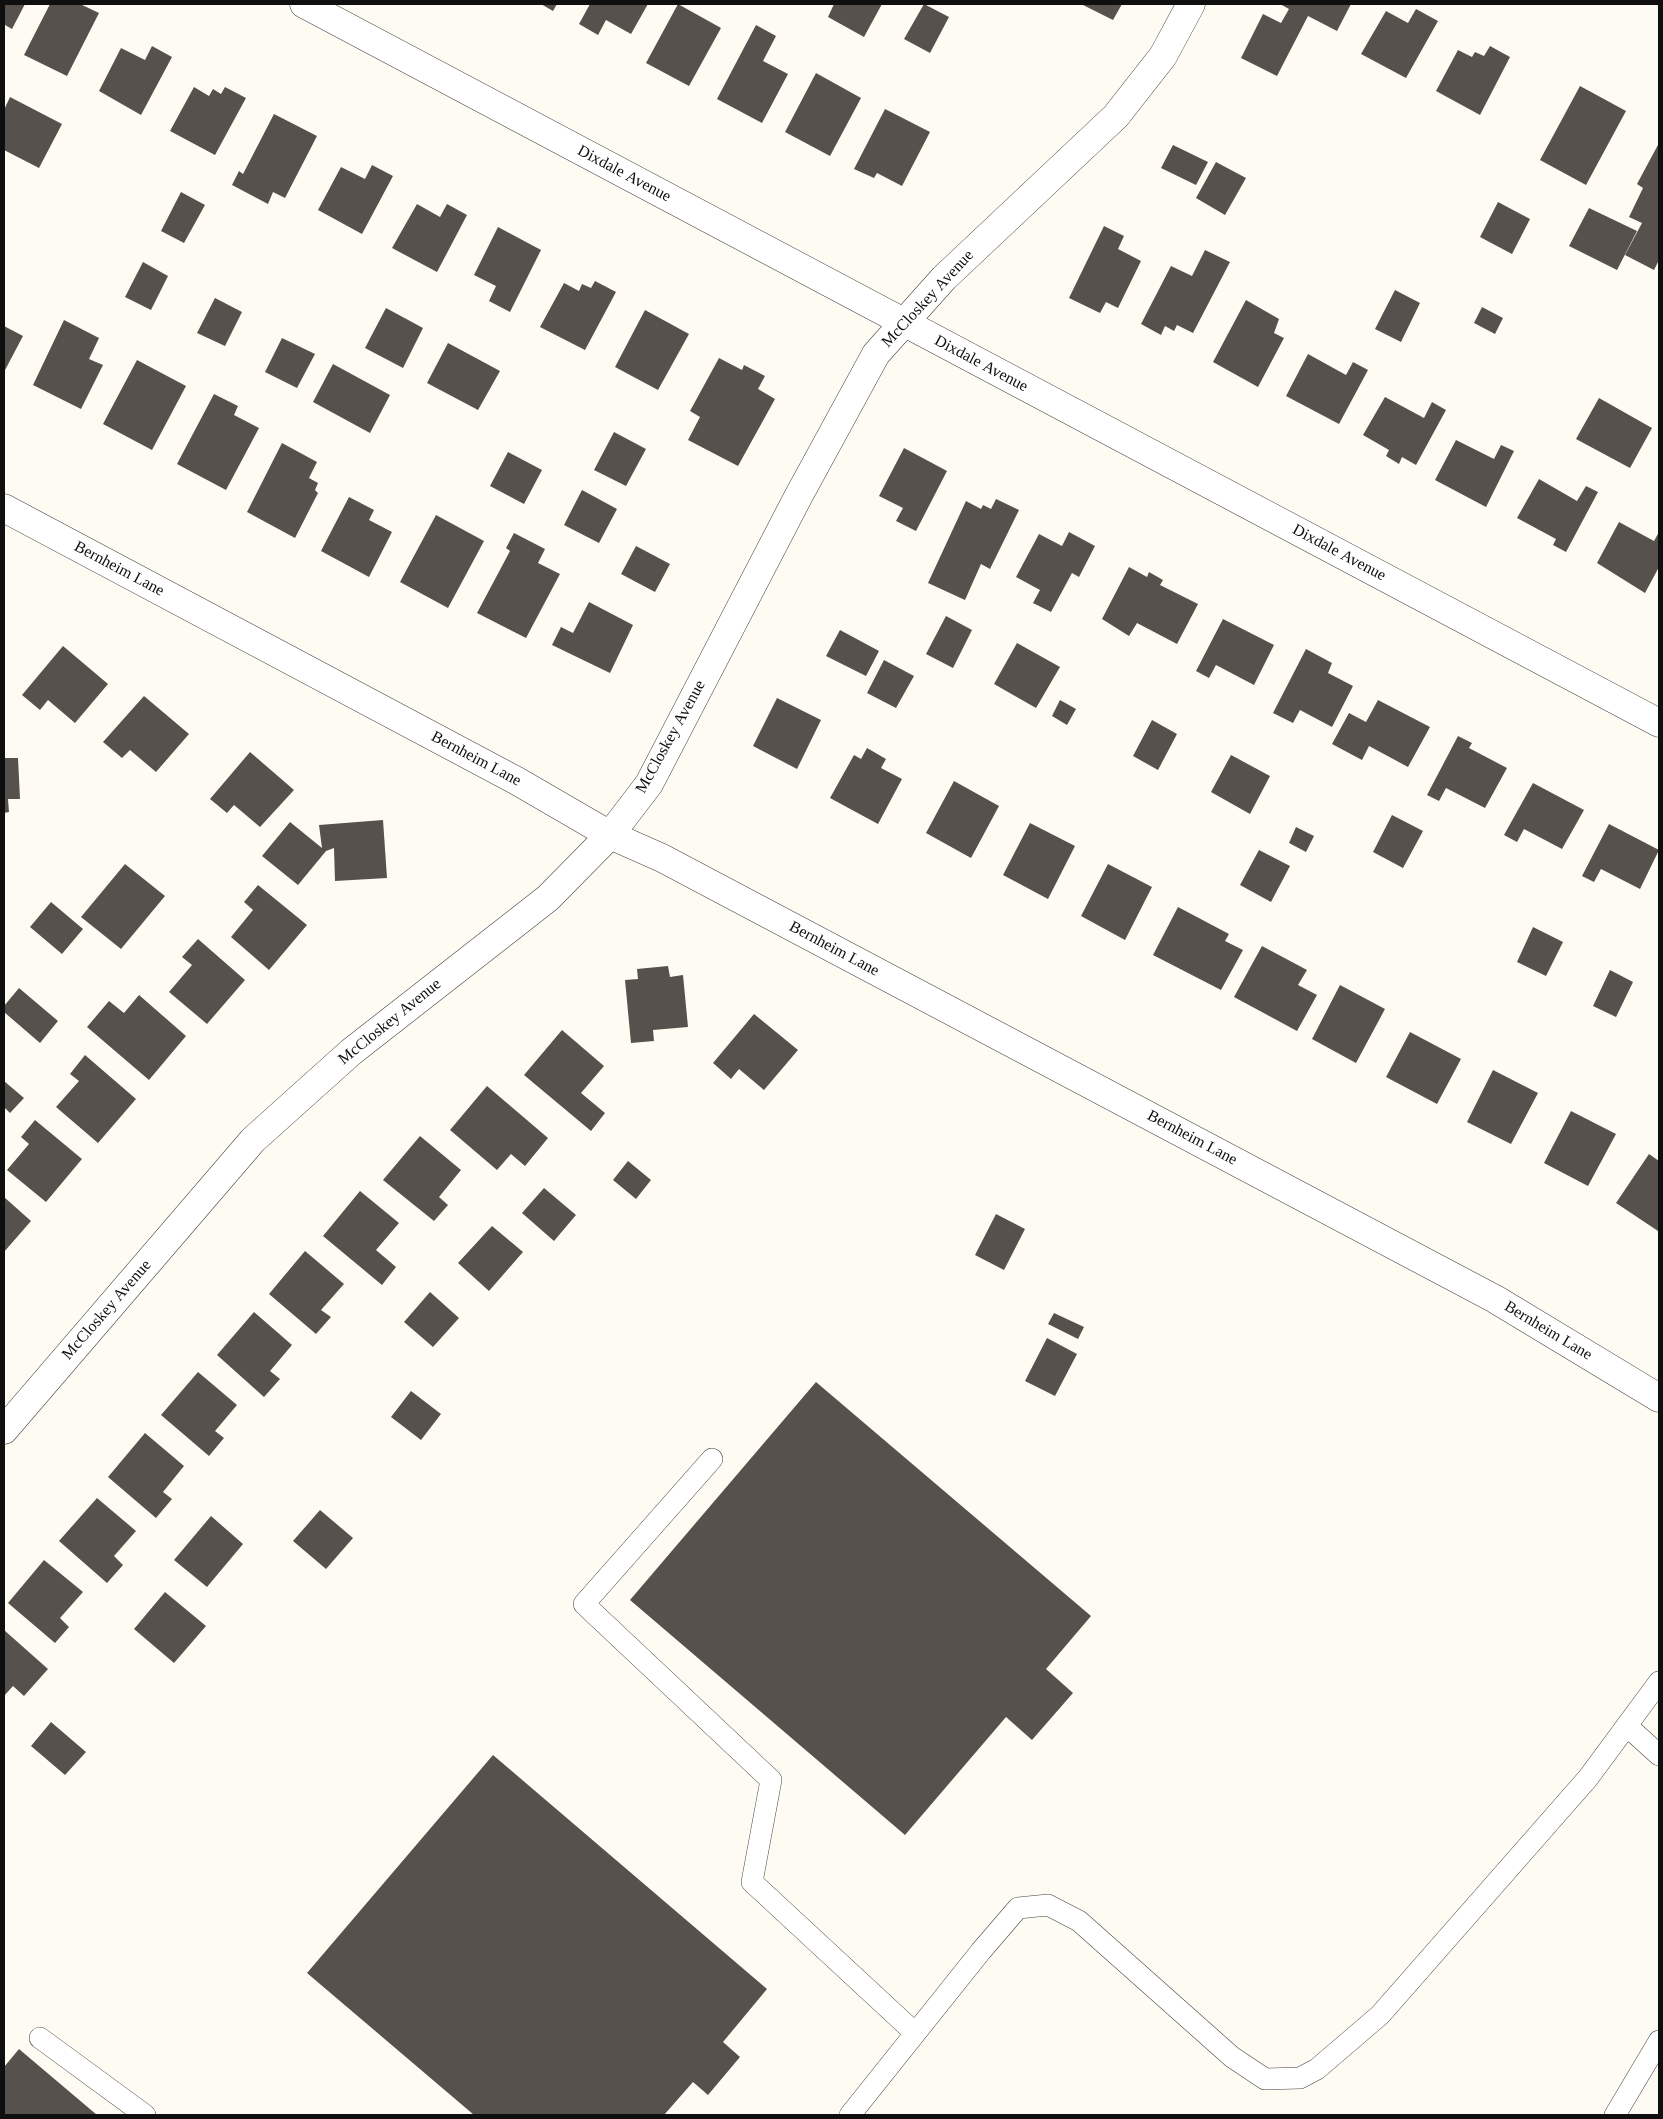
<!DOCTYPE html>
<html>
<head>
<meta charset="utf-8">
<style>
  body { margin:0 }
  #map { position:relative; width:1663px; height:2119px; overflow:hidden; background:#fefcf2; font-family:Georgia,serif }
  canvas { display:block }
  .frame { position:absolute; inset:0; border:5px solid #0f0f0f; pointer-events:none }
</style>
</head>
<body>
<div id="map">
<canvas width="1663" height="2119"></canvas>
<div class="frame"></div>
</div>
<script>
const ctx = document.querySelector('canvas').getContext('2d');
ctx.lineJoin = 'round';
function fill(path, color) {
  ctx.fillStyle = color;
  ctx.fill(path, 'evenodd');
}
function poly(rows) {
  const path = new Path2D();
  for (const r of rows) {
    path.moveTo(r[0], r[1]);
    for (let i = 2; i < r.length; i += 2) path.lineTo(r[i], r[i + 1]);
  }
  return path;
}
function trace(path, color, width, dash) {
  ctx.strokeStyle = color;
  ctx.lineWidth = width;
  ctx.lineCap = dash ? 'butt' : 'round';
  ctx.setLineDash(dash || []);
  ctx.stroke(path);
}
function drawText(font, color, halo, rows, align = 'center') {
  ctx.font = font + ' Georgia,serif';
  ctx.lineWidth = 5;
  ctx.setLineDash([]);
  ctx.textBaseline = 'middle';
  ctx.strokeStyle = halo;
  ctx.fillStyle = color;
  for (const [text, x, y, turn = 0] of rows) {
    ctx.save();
    ctx.translate(x, y);
    ctx.rotate((+turn || 0) * Math.PI / 180);
    ctx.textAlign = isNaN(turn) ? turn : align;
    if (halo) ctx.strokeText(text, 0, 0);
    ctx.fillText(text, 0, 0);
    ctx.restore();
  }
}
fill(poly([
  [4,4,25,4,12,29,5,25,4,29],
  [50,4,80,4,99,13,67,76,24,55],
  [541,4,557,4,553,11],
  [590,4,648,4,631,34,606,20,598,35,579,24],
  [678,4,721,28,689,86,646,63],
  [834,4,882,4,864,37,828,17],
  [924,4,949,17,930,53,904,39],
  [1081,4,1122,4,1113,20],
  [1280,4,1351,4,1337,31,1308,16,1277,76,1241,58,1263,14,1281,23,1289,9],
  [1416,9,1438,21,1406,78,1361,54,1386,11,1408,23],
  [756,25,776,36,763,61,788,74,762,123,717,99],
  [152,46,172,57,141,115,99,91,121,48,145,60],
  [1490,46,1510,57,1480,115,1436,91,1458,50,1472,57,1475,52,1484,56],
  [816,73,861,98,830,156,785,132],
  [1580,86,1626,111,1586,185,1540,160],
  [194,87,209,96,213,89,221,94,225,87,246,98,215,155,170,131],
  [10,97,62,124,39,168,4,150,4,110],
  [885,109,930,132,902,186,877,173,874,178,854,169],
  [274,114,317,136,285,198,273,192,268,204,232,185,239,171,243,174],
  [1659,143,1659,260,1654,270,1625,255,1642,223,1629,217,1643,188,1637,184],
  [1173,145,1208,162,1196,185,1161,168],
  [1216,162,1246,178,1225,215,1196,198],
  [372,165,393,176,362,234,318,210,341,167,365,179],
  [181,192,205,205,184,243,161,231],
  [1498,202,1530,219,1512,254,1480,237],
  [417,204,440,217,447,204,467,215,437,272,392,248],
  [1589,208,1637,231,1617,270,1569,246],
  [1104,226,1124,236,1118,249,1141,261,1118,308,1106,302,1100,313,1069,298],
  [498,227,541,250,510,312,489,301,496,286,474,275],
  [1205,250,1230,262,1193,333,1177,325,1174,331,1165,326,1161,335,1141,324,1171,266,1192,276],
  [143,262,168,276,151,310,125,297],
  [595,281,616,292,585,350,540,327,564,283,579,291,582,284,591,288],
  [1395,290,1420,303,1401,342,1375,329],
  [215,298,242,312,225,346,197,333],
  [1246,300,1279,319,1274,333,1284,338,1258,387,1213,362],
  [1482,307,1503,318,1495,334,1474,323],
  [386,308,423,328,403,368,365,348],
  [645,310,689,334,658,390,615,367],
  [64,320,99,338,89,359,103,365,81,409,33,385],
  [4,326,23,336,4,372],
  [282,338,315,354,297,388,265,372],
  [448,343,500,371,478,410,427,383],
  [1308,354,1346,375,1353,362,1368,370,1339,424,1286,396],
  [719,358,742,370,744,365,765,376,758,389,775,399,738,466,688,440,700,417,690,411],
  [137,360,186,386,152,450,103,424],
  [333,364,390,395,370,433,313,402],
  [214,394,238,406,234,415,259,428,226,490,177,464],
  [1385,397,1424,418,1432,402,1446,410,1416,465,1402,457,1399,464,1386,456,1389,450,1363,435],
  [1599,398,1652,428,1630,468,1576,439],
  [614,432,646,449,626,486,594,470],
  [1456,440,1494,459,1501,445,1514,451,1486,507,1435,480],
  [282,443,317,462,309,478,318,483,315,490,318,493,295,538,247,512],
  [904,448,947,471,916,531,896,521,903,508,879,496],
  [508,452,542,470,524,504,490,486],
  [1539,479,1577,501,1586,486,1598,492,1566,552,1553,545,1556,539,1517,518],
  [582,490,617,509,599,543,564,525],
  [349,497,374,510,369,520,392,532,369,577,321,551],
  [996,499,1019,510,990,569,981,564,965,600,928,583,966,501,981,509,983,505,991,509],
  [436,515,484,541,448,608,400,582],
  [1619,522,1654,541,1659,532,1659,567,1645,593,1597,563],
  [1069,532,1095,546,1079,577,1072,573,1051,612,1033,603,1040,590,1016,577,1039,534,1062,546],
  [514,533,545,549,538,563,560,574,526,638,477,613,510,551,506,548],
  [636,546,670,564,655,592,621,574],
  [1129,567,1147,577,1149,572,1163,580,1160,585,1198,604,1177,644,1137,623,1129,636,1102,619],
  [589,602,633,625,610,673,552,645,561,627,573,633],
  [946,616,972,630,953,668,926,654],
  [1223,619,1274,645,1254,685,1216,665,1209,678,1196,671],
  [840,630,879,651,866,676,826,656],
  [1017,643,1060,667,1036,708,994,684],
  [63,646,108,684,75,723,48,700,40,710,22,695],
  [1306,649,1332,663,1328,673,1353,686,1332,727,1300,710,1293,723,1273,713],
  [884,660,914,676,896,708,867,693],
  [144,696,189,734,156,772,130,750,122,758,103,742],
  [777,698,821,720,797,769,753,746],
  [1060,700,1076,709,1067,725,1052,716],
  [1378,700,1430,727,1408,767,1369,746,1362,760,1332,744,1349,713,1366,722],
  [1152,720,1177,734,1158,770,1133,756],
  [1458,736,1472,743,1469,748,1507,768,1485,808,1446,788,1439,801,1427,795],
  [867,748,886,759,881,768,902,779,878,824,830,798,854,755,861,759],
  [250,752,294,790,260,827,234,805,227,813,210,799],
  [1231,755,1270,776,1250,814,1211,792],
  [4,758,18,758,20,799,8,799,9,812,4,813],
  [954,781,999,806,971,858,926,833],
  [1533,783,1584,810,1562,849,1524,829,1517,842,1504,835],
  [1392,815,1423,831,1403,868,1373,852],
  [383,820,387,878,335,881,334,848,326,851,298,885,262,856,290,822,322,848,319,825],
  [1030,823,1075,846,1048,899,1003,875],
  [1609,824,1659,850,1640,889,1601,869,1594,882,1582,876],
  [1296,827,1314,836,1306,852,1289,843],
  [1259,850,1290,866,1271,902,1240,885],
  [125,864,165,896,121,949,81,917],
  [1108,864,1152,887,1125,940,1081,916],
  [258,885,307,925,269,970,231,937,253,910,244,902],
  [51,902,83,929,62,954,30,927],
  [1178,907,1229,934,1225,941,1243,950,1221,990,1153,955],
  [1533,927,1563,942,1546,976,1517,962],
  [198,939,245,980,207,1024,169,992,192,965,182,957],
  [1262,946,1307,970,1298,985,1317,995,1297,1031,1234,997],
  [668,966,670,977,683,975,688,1027,653,1030,654,1041,631,1043,625,980,638,979,637,969],
  [1610,970,1633,982,1616,1017,1593,1006],
  [1340,985,1385,1009,1356,1063,1312,1039],
  [19,988,58,1021,40,1043,4,1012,4,1006],
  [139,995,186,1036,149,1080,87,1027,109,1001,124,1013],
  [754,1014,798,1050,764,1090,739,1069,731,1079,713,1063],
  [562,1030,604,1066,581,1093,605,1113,591,1131,524,1075],
  [1410,1032,1461,1059,1437,1104,1386,1077],
  [85,1055,136,1099,98,1143,56,1107,79,1081,70,1074],
  [1493,1070,1538,1093,1511,1144,1467,1122],
  [4,1081,24,1098,10,1113,4,1107],
  [487,1086,548,1138,525,1166,511,1154,497,1170,450,1130],
  [1571,1111,1616,1134,1588,1186,1544,1163],
  [35,1120,82,1159,46,1202,7,1170,29,1144,21,1137],
  [420,1136,461,1170,439,1197,448,1205,434,1221,383,1180],
  [1649,1154,1659,1161,1658,1231,1616,1203],
  [628,1161,651,1180,636,1199,613,1180],
  [544,1188,576,1215,554,1241,522,1213],
  [360,1191,399,1223,376,1250,396,1267,382,1285,323,1236],
  [4,1197,31,1221,4,1252],
  [996,1214,1025,1229,1004,1270,975,1255],
  [492,1226,523,1252,489,1291,458,1263],
  [305,1251,344,1284,321,1310,331,1317,316,1334,269,1294],
  [430,1292,459,1318,433,1347,404,1322],
  [254,1312,292,1345,270,1371,280,1379,264,1397,217,1355],
  [1054,1313,1084,1327,1078,1339,1048,1324],
  [1047,1338,1077,1354,1055,1396,1025,1381],
  [198,1372,237,1405,215,1431,224,1438,209,1456,161,1415],
  [816,1382,1091,1616,1046,1669,1073,1693,1032,1740,1006,1717,905,1835,630,1600],
  [411,1391,441,1414,421,1440,391,1417],
  [145,1433,184,1466,163,1492,172,1499,156,1518,108,1477],
  [97,1498,136,1531,114,1556,123,1565,107,1583,59,1541],
  [320,1510,353,1538,326,1569,293,1541],
  [211,1516,243,1544,207,1587,174,1560],
  [44,1560,83,1592,60,1618,69,1627,55,1643,8,1603],
  [165,1592,206,1626,174,1663,134,1629],
  [4,1630,48,1669,24,1696,13,1686,4,1696],
  [51,1722,86,1752,65,1775,31,1746],
  [493,1755,767,1989,723,2042,740,2057,708,2095,693,2082,664,2115,474,2115,307,1973],
  [19,2049,97,2115,4,2115,4,2067]
]), '#56514c');
const service = poly([
  [712,1459,584,1604,771,1780,752,1882,915,2033],
  [1627,1726,1659,1755],
  [40,2038,145,2115],
  [850,2115,981,1951,1018,1908,1048,1905,1079,1921,1232,2057,1265,2079,1300,2078,1317,2069,1380,2015,1588,1778,1659,1682],
  [1615,2115,1659,2041]
]);
const minor = poly([
  [304,4,1659,723],
  [4,508,517,781,610,835,662,858,1495,1299,1659,1398],
  [4,1430,253,1140,351,1052,548,898,610,835,649,784,798,497,876,354,944,278,1116,116,1163,56,1191,4]
]);
trace(service, '#424242', 22);
trace(minor, '#424242', 29);
trace(service, '#fff', 21);
trace(minor, '#fff', 28);
drawText('16px', '#0f0f0f', '#fff', [
  ["Dixdale Avenue",624,174,28],
  ["McCloskey Avenue",928,299,-47],
  ["Dixdale Avenue",981,364,28],
  ["Dixdale Avenue",1339,553,28],
  ["Bernheim Lane",119,569,28],
  ["McCloskey Avenue",671,737,-61],
  ["Bernheim Lane",476,759,28],
  ["Bernheim Lane",834,949,28],
  ["McCloskey Avenue",390,1022,-39],
  ["Bernheim Lane",1192,1138,28],
  ["McCloskey Avenue",107,1310,-49],
  ["Bernheim Lane",1548,1331,31]
]);
</script>
</body>
</html>
